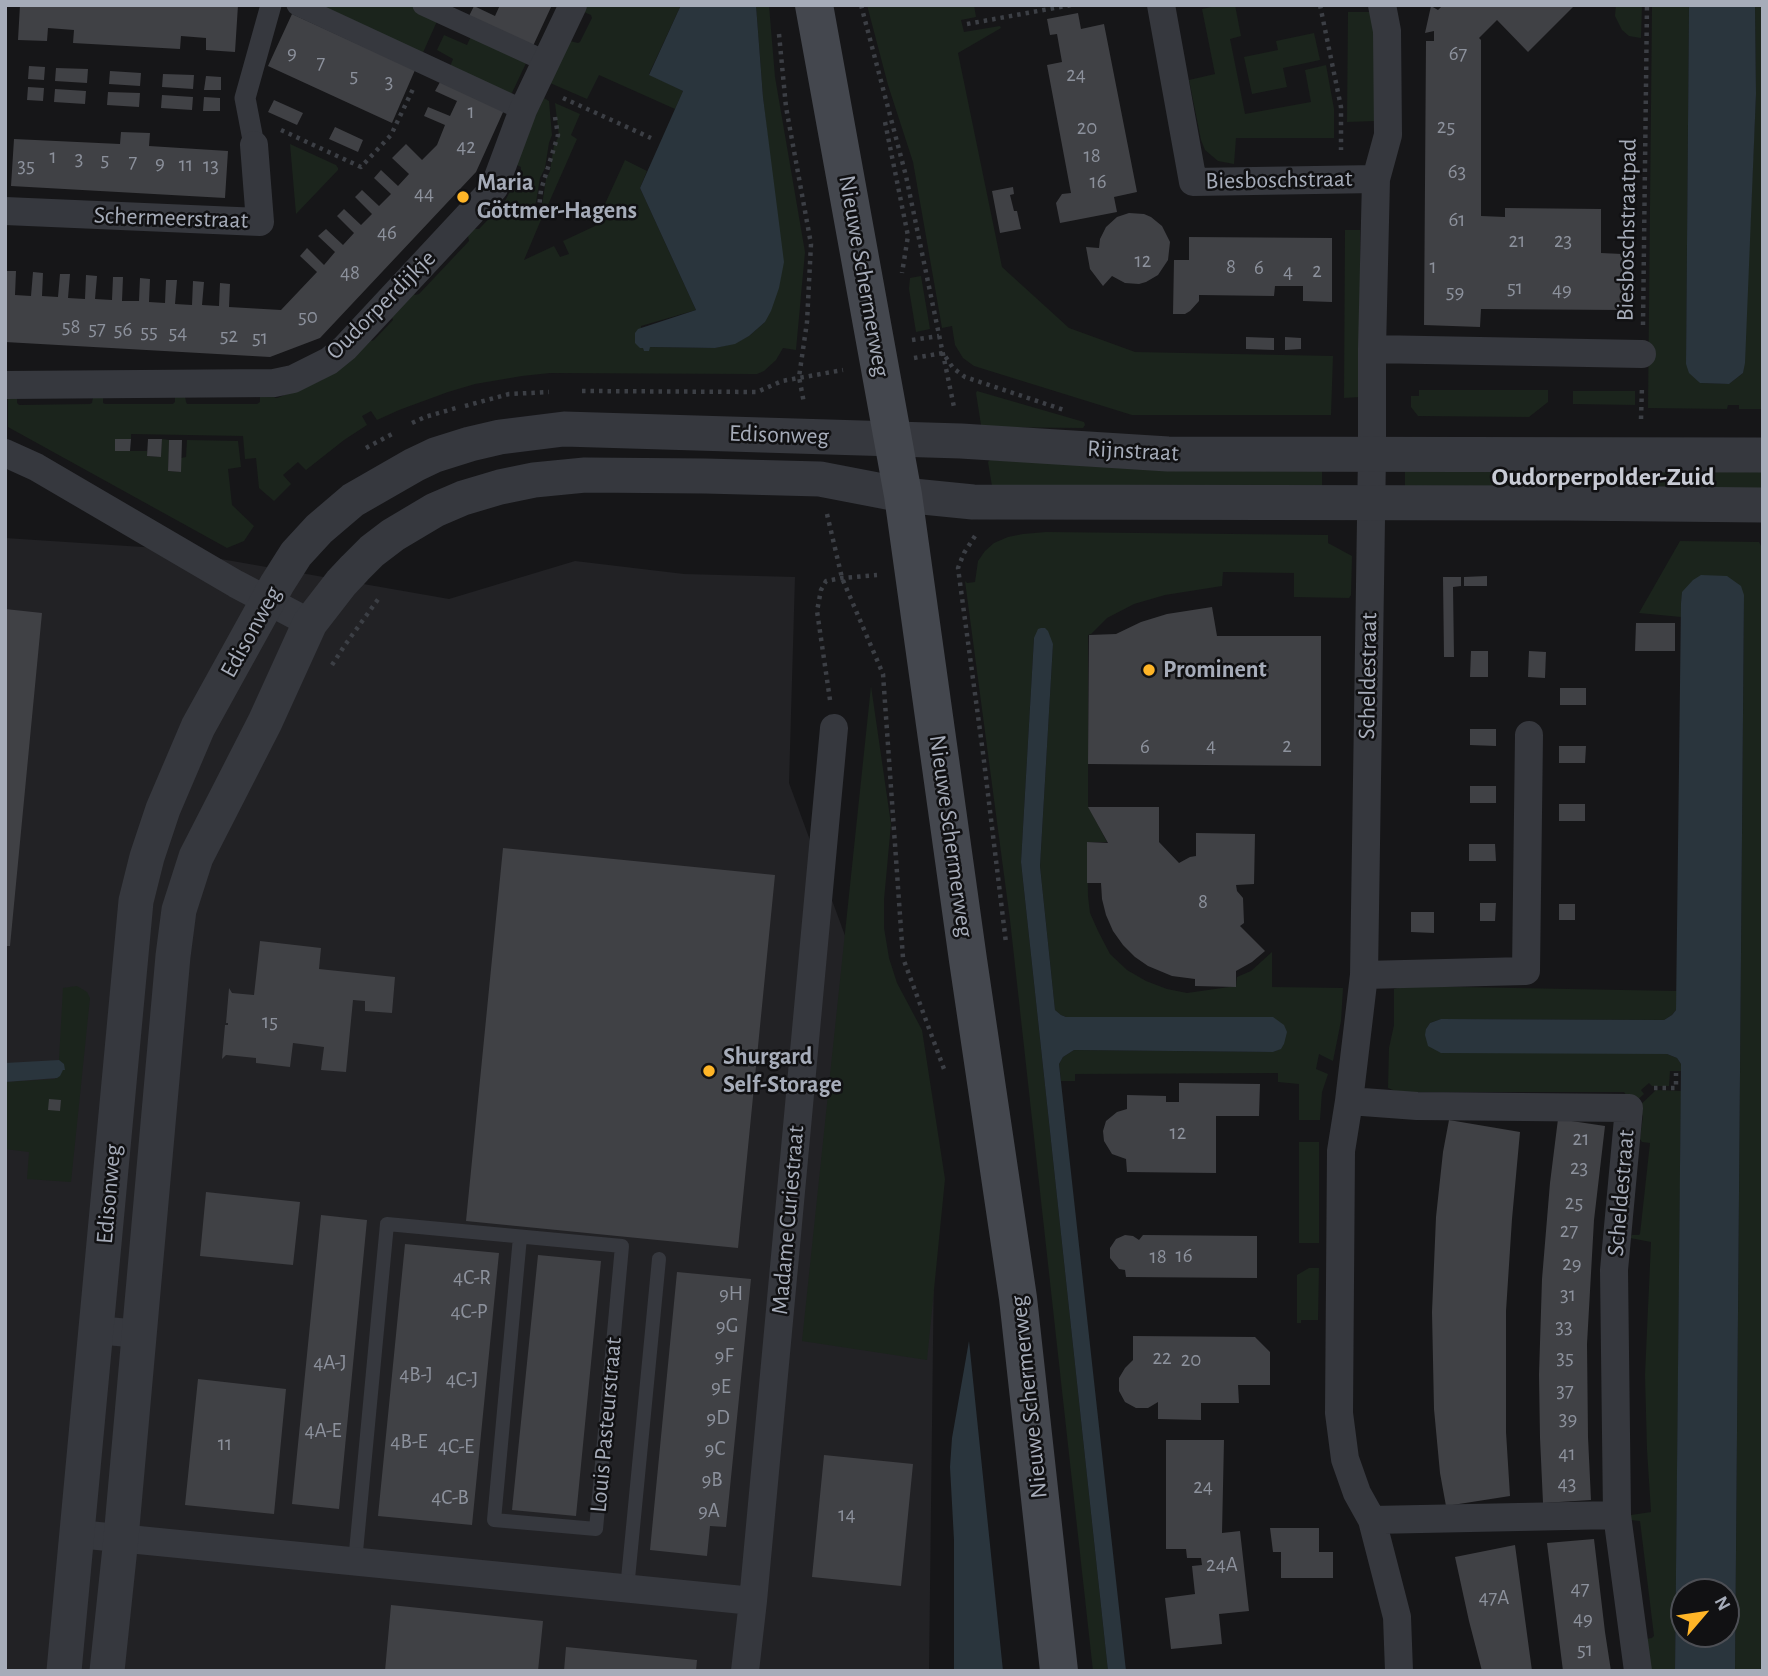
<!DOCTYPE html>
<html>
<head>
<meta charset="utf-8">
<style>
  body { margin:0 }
  #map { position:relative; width:1768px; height:1676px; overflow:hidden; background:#161618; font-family:"Alegreya Sans",sans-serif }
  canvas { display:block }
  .frame { position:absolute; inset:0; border:7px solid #a6acb9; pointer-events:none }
  .north { position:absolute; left:1670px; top:1578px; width:70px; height:70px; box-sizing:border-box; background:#111113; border:2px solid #4d4f55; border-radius:50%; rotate:61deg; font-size:19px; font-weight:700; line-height:28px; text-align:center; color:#a6acb9 }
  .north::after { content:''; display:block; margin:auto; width:24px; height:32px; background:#ffb527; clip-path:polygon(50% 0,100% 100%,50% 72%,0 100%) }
</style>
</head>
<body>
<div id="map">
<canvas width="1768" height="1676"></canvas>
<div class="frame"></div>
<div class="north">N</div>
</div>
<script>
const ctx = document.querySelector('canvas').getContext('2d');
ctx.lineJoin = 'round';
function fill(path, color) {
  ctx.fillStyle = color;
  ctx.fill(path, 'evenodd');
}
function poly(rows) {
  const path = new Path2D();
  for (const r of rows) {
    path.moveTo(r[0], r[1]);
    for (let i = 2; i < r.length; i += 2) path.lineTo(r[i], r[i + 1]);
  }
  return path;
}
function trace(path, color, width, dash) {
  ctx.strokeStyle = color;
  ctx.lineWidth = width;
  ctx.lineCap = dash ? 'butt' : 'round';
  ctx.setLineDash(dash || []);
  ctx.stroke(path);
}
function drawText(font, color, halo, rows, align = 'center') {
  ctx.font = font + ' "Alegreya Sans",sans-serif';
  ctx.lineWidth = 5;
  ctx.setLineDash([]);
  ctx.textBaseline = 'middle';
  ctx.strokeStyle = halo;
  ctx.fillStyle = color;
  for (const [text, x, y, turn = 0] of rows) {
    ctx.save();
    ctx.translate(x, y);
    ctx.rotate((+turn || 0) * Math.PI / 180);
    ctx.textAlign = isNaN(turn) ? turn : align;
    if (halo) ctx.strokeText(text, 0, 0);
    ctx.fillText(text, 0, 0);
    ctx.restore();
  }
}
fill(poly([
  [5,538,158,548,449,599,575,561,684,574,795,577,789,783,935,1181,929,1671,5,1671]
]), '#222225');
fill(poly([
  [306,5,409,5,438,19,421,57],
  [585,5,681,5,649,74,683,91,675,109,599,75,587,99,550,83,570,41,578,43,580,42,592,18,591,15,584,12],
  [756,5,769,5,775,77,805,252,796,350,783,348,776,360,764,371,757,374,749,374,550,373,522,376,475,384,448,392,399,410,377,420,371,411,362,416,367,425,344,440,306,470,298,462,283,475,291,484,274,501,259,488,256,458,245,459,243,436,131,434,131,439,115,439,115,451,147,451,147,456,161,457,162,439,169,440,168,471,181,472,181,458,186,457,187,440,238,441,241,467,228,469,232,505,254,526,244,541,227,548,8,427,8,394,17,397,17,403,19,405,90,404,92,403,93,397,103,396,103,403,105,404,173,404,175,402,175,396,185,396,186,402,187,404,257,404,260,402,260,396,272,392,275,398,277,398,322,380,367,337,372,341,374,340,393,320,392,317,410,290,415,295,419,294,469,241,468,236,471,225,476,229,479,229,504,203,521,170,521,167,515,164,514,161,544,98,549,101,552,135,549,143,545,168,540,178,536,202,533,210,543,215,524,260,554,246,560,257,569,254,563,241,595,226,625,160,647,171,640,188,696,310,641,326,644,351,649,351,649,347,715,348,735,343,749,336,765,322,771,169,763,97],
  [867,5,974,5,976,17,961,20,964,32,1000,26,1001,28,958,53,1002,267,1069,328,1135,352,1333,356,1331,415,1132,415,974,366,963,358,955,345,952,326,942,328,913,162,888,85],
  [1221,5,1235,5,1241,36,1230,39,1245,114,1311,102,1305,70,1326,65,1334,109,1334,138,1236,138,1234,164,1218,161,1205,150,1201,140,1189,80,1215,74,1202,9],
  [1616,5,1642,5,1641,38,1629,36,1622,30,1615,16],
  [1652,5,1689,5,1686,364,1700,383,1729,384,1743,373,1756,94,1755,5,1763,5,1763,409,1739,409,1739,405,1728,405,1727,409,1648,408],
  [1348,12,1371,12,1375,33,1375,121,1347,122],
  [1314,33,1320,60,1283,68,1287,87,1252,94,1244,57,1278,50,1276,41],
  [472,34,528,59,510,97,449,69,453,59,437,50,444,35,467,45],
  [555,103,580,114,571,135,577,139,547,207,542,205,546,179,550,171,554,145,559,136],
  [290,144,336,165,338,168,338,170,296,214],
  [1345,230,1360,230,1360,397,1344,398],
  [921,276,930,329,916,332,909,289,910,278],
  [1419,390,1548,390,1548,402,1529,417,1418,416,1411,407,1411,396,1419,396],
  [977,391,1084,422,1085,425,1083,428,983,427,981,425,976,393],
  [1573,391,1635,391,1635,405,1573,404],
  [990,460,1322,463,1322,491,992,486,988,462],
  [1405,463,1763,466,1763,494,1405,491],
  [1046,532,1328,535,1328,543,1352,556,1351,595,1349,598,1294,597,1294,573,1223,572,1222,586,1165,595,1134,604,1107,618,1091,634,1088,635,1088,806,1107,842,1087,842,1088,896,1090,913,1098,931,1110,954,1127,970,1146,981,1167,989,1187,993,1236,986,1237,977,1251,971,1272,952,1272,987,1343,988,1341,1021,1333,1061,1319,1054,1316,1069,1328,1074,1322,1092,1320,1120,1299,1120,1299,1084,1278,1082,1278,1073,1075,1074,1075,1081,1061,1081,1059,1064,1063,1057,1074,1050,1273,1052,1280,1049,1284,1044,1273,1018,1066,1017,1061,1015,1055,1010,1040,866,1053,644,1034,638,1021,862,1108,1671,1093,1671,1010,920,965,581,967,583,975,582,978,561,985,551,994,543,1008,537,1023,534],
  [1680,541,1759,542,1763,550,1763,1671,1735,1671,1744,595,1682,592,1681,617,1639,613],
  [871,686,891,824,884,900,884,928,889,958,897,983,922,1030,945,1179,927,1360,802,1341],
  [77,986,87,992,90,998,71,1182,27,1179,29,1152,5,1149,5,1082,55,1079,62,1064,59,1060,63,988],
  [1408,986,1677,991,1676,1010,1672,1015,1664,1020,1441,1019,1430,1023,1426,1029,1667,1054,1677,1058,1681,1064,1681,1071,1670,1071,1669,1086,1652,1086,1649,1083,1641,1090,1644,1094,1633,1104,1624,1092,1398,1092,1388,1088,1389,1048,1394,1025,1394,989],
  [1656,1090,1681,1091,1675,1671,1649,1671,1646,1639,1652,1638,1654,1636,1640,1521,1631,1520,1629,1518,1631,1515,1651,1512,1647,1450,1645,1375,1651,1242,1630,1238,1632,1235,1639,1235,1640,1234,1650,1143,1642,1142,1640,1139,1643,1116,1637,1108],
  [1299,1142,1319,1142,1319,1243,1299,1243],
  [1309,1268,1319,1268,1318,1320,1301,1320,1301,1323,1297,1323,1297,1275]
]), '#1b241c');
fill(poly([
  [681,5,756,5,763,97,784,262,779,288,771,311,765,322,749,336,735,344,715,348,650,347,649,351,644,351,643,348,640,348,635,343,635,333,638,329,696,310,640,188,683,91,649,75],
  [1689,5,1755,5,1756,94,1745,363,1743,373,1729,384,1700,383,1689,373,1686,364],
  [1701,575,1727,576,1741,586,1744,595,1735,1671,1675,1671,1681,1064,1677,1058,1667,1054,1441,1053,1428,1046,1425,1035,1426,1029,1430,1023,1441,1019,1664,1020,1672,1015,1676,1010,1681,603,1682,592,1693,580],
  [1726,1592,1726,1634,1684,1634,1684,1592],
  [1041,628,1045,628,1048,631,1053,644,1040,866,1055,1010,1061,1015,1066,1017,1273,1017,1284,1025,1287,1032,1284,1044,1281,1049,1273,1052,1074,1050,1063,1057,1059,1064,1126,1671,1108,1671,1021,862,1034,638,1038,629],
  [59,1060,64,1064,65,1070,63,1070,60,1076,57,1078,5,1082,5,1063],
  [969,1341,1003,1671,954,1671,954,1540,950,1467,952,1438]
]), '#2a353d');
fill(poly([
  [20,5,238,5,235,52,206,50,206,38,181,36,180,49,73,43,74,30,48,28,47,41,18,40],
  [500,5,552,5,533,46,469,16,474,6,495,16],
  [1443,5,1575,5,1528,52,1497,20,1479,38,1481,40,1481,216,1505,217,1505,208,1601,209,1601,253,1622,254,1622,310,1481,309,1480,327,1424,325,1426,41,1434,41,1434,31,1425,33,1431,6,1438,10],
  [1078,13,1081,29,1104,24,1137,192,1114,197,1117,212,1060,223,1056,203,1062,194,1071,193,1047,65,1062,62,1057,34,1050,35,1047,19],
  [292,14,415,70,392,123,268,66],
  [29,66,45,67,44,80,28,79],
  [56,68,88,69,87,83,55,81],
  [110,71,141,73,140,86,109,84],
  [163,74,194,75,193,89,162,87],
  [206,76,221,77,221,90,204,90],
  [440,82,504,110,476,172,320,338,270,357,5,342,6,271,16,271,15,295,31,296,33,272,43,273,42,296,58,297,60,274,70,274,68,298,85,299,86,275,97,276,95,299,112,300,113,277,123,277,122,301,139,301,140,278,150,279,149,302,165,303,166,280,177,280,175,304,192,305,193,281,204,282,202,305,219,306,220,283,230,284,229,307,281,310,317,272,300,256,307,248,324,265,335,252,318,236,326,229,343,245,354,233,337,216,344,209,361,225,372,214,355,197,362,190,379,206,391,194,374,178,381,170,398,186,409,174,392,158,406,144,422,160,437,145,445,125,424,116,428,107,450,116,457,101,435,91],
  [28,87,44,88,43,101,27,100],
  [55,89,86,91,85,104,54,102],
  [108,92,140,93,139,107,107,105],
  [162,95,193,97,192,110,161,108],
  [204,97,220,98,220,111,203,111],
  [274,100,303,113,297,125,268,112],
  [335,127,363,140,358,152,329,139],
  [121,132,150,133,149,146,228,151,225,198,11,186,14,139,120,144],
  [1013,187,1014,194,1010,195,1014,211,1017,211,1021,229,1000,233,992,191],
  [1129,213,1144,214,1151,217,1162,226,1170,242,1168,260,1158,275,1146,282,1139,284,1125,283,1112,276,1103,286,1090,269,1086,247,1099,248,1100,239,1106,227,1117,217],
  [1189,237,1332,238,1332,302,1303,301,1303,286,1275,286,1274,296,1199,295,1199,301,1190,311,1185,314,1173,314,1174,260,1189,260],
  [1246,337,1274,338,1274,350,1246,349],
  [1285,337,1301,338,1301,349,1285,350],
  [115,439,131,439,130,451,115,451],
  [148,439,162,439,161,457,147,456],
  [169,440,182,440,181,472,168,471],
  [1487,576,1487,586,1464,586,1464,577],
  [1443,577,1461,577,1461,586,1453,587,1454,657,1444,657],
  [1212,607,1217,636,1321,636,1321,766,1088,764,1089,635,1116,634,1141,622,1167,614],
  [5,609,42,613,10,946,5,946],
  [1636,623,1675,623,1675,651,1635,651],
  [1471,651,1488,651,1488,677,1470,677],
  [1529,651,1546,652,1545,678,1528,677],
  [1560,688,1586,688,1586,705,1560,705],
  [1470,729,1496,729,1496,746,1470,745],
  [1559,746,1586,746,1585,763,1559,763],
  [1470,786,1496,786,1496,803,1470,803],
  [1559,804,1585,804,1585,821,1559,821],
  [1088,807,1159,807,1159,842,1179,863,1190,857,1196,856,1196,833,1255,834,1254,884,1236,885,1237,891,1243,898,1244,923,1240,926,1265,951,1252,962,1236,971,1236,987,1195,986,1195,979,1172,976,1148,966,1135,957,1123,945,1113,931,1106,915,1102,899,1101,883,1087,883,1087,842,1108,843],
  [1469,844,1495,844,1496,861,1469,861],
  [503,848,775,875,738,1248,466,1221],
  [1480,903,1496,903,1495,921,1480,921],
  [1559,904,1575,904,1575,920,1559,920],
  [1411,912,1434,912,1434,933,1411,932],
  [260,941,321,948,319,969,395,977,392,1013,365,1011,365,1001,353,1000,346,1072,321,1070,324,1047,293,1043,290,1067,256,1063,256,1058,226,1055,222,1059,225,1025,228,1025,228,1023,226,1023,229,988,232,993,254,995],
  [1179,1083,1260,1084,1259,1116,1216,1116,1216,1173,1127,1172,1126,1159,1112,1154,1104,1141,1103,1131,1106,1121,1117,1112,1127,1109,1127,1095,1166,1096,1166,1102,1179,1102],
  [49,1099,61,1100,60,1111,48,1110],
  [1558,1119,1605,1126,1594,1220,1587,1344,1588,1437,1591,1500,1543,1503,1540,1438,1539,1375,1542,1279,1550,1183],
  [1449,1120,1520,1132,1512,1219,1506,1311,1506,1432,1510,1496,1446,1506,1440,1473,1434,1409,1432,1312,1436,1217,1443,1152],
  [206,1192,300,1202,293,1265,200,1256],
  [321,1215,367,1220,339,1509,292,1504],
  [1125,1235,1133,1236,1139,1240,1143,1235,1257,1236,1257,1278,1126,1277,1125,1270,1119,1269,1110,1258,1110,1248,1116,1239],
  [405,1244,499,1253,472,1525,378,1516],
  [538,1255,601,1261,576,1516,512,1510],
  [677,1272,751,1279,726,1527,710,1526,707,1556,650,1550],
  [1133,1336,1255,1337,1270,1352,1270,1385,1238,1385,1239,1403,1201,1403,1201,1420,1158,1419,1158,1402,1148,1408,1136,1408,1125,1402,1119,1391,1119,1378,1125,1368,1133,1360],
  [198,1379,286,1389,274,1514,185,1505],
  [1166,1440,1224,1440,1222,1533,1240,1531,1249,1611,1219,1614,1222,1644,1171,1649,1165,1598,1195,1594,1192,1566,1202,1565,1201,1558,1187,1558,1186,1549,1166,1549],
  [824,1455,913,1464,901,1586,812,1577],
  [1270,1528,1319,1528,1319,1552,1333,1552,1333,1578,1281,1578,1281,1552,1273,1552],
  [1594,1539,1605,1632,1611,1671,1563,1671,1547,1543],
  [1515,1545,1532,1671,1482,1671,1469,1621,1455,1557],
  [391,1605,543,1621,538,1671,385,1671],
  [566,1647,697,1660,696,1671,564,1671]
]), '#404145');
trace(poly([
  [861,5,906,176,954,407],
  [1320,5,1341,107,1341,150],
  [967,24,1071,5],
  [779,34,786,107,811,244,807,322,799,377,804,403],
  [563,98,651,138],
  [555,117,558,135,541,190,539,208,556,218],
  [885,122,908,236,902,273],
  [281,130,361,167,391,135,413,89],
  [1643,325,1647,5],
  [912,340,939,336],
  [914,358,943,353,953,368,965,377,1064,410],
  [582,391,757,392,782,381,843,370],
  [465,406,509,394,549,392],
  [1641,419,1642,386],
  [412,423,425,417,456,408],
  [366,448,392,434],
  [827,514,842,578,883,674,903,958,944,1069],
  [975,536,964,553,958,568,983,753,1006,943],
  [332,665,345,645,379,598],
  [830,700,817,611,821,590,826,581,842,578,877,575],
  [1654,1088,1676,1088,1676,1073]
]), '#3c3f45', 4.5, [3.5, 5]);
trace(poly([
  [355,1562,387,1224,622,1246,596,1529,494,1520,520,1237],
  [627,1589,659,1259]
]), '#36383e', 14);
trace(poly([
  [297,5,523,110],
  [423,5,545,61],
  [254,145,245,98,271,5]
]), '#36383e', 21);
trace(poly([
  [1161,5,1193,182,1376,179,1388,135,1387,31,1382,5],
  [1376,179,1372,349,1372,454,1364,975,1349,1101,1341,1151,1339,1413,1345,1459,1357,1493,1372,1520,1397,1617,1399,1671],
  [5,211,260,222,254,145],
  [1372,349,1642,354],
  [5,385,274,383,293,379,329,361,345,348,494,188,523,110,573,5],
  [5,453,36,467,236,584,310,623],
  [1364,975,1526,971,1529,735],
  [1349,1101,1417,1106,1629,1108,1614,1270,1617,1515,1638,1671],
  [97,1330,139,1334],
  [1372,1520,1617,1515],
  [78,1534,753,1601],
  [745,1671,753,1601,834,728]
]), '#36383e', 28);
trace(poly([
  [64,1671,136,901,147,857,163,809,198,727,277,584,296,554,319,529,353,500,414,465,435,455,470,444,500,437,564,429,961,441,1168,454,1763,455],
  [107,1671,121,1538,173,956,179,910,196,857,265,722,310,623,341,583,355,568,372,551,393,535,435,510,463,498,500,487,534,480,585,475,705,476,820,479,903,495,973,502,1564,503,1763,505]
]), '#36383e', 35);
trace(poly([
  [814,5,903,495,968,960,1018,1298,1059,1671]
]), '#44474e', 38);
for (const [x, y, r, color] of [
  [463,197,7,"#ffb527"],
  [1149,670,7,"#ffb527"],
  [709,1071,7,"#ffb527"]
]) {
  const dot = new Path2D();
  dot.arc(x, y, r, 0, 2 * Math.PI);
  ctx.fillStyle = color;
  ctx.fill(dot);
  trace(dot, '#111113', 2.5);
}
drawText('21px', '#8c919c', null, [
  ["9",292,53],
  ["67",1458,54],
  ["7",321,63],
  ["24",1076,75],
  ["5",354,76],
  ["3",389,82],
  ["1",471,112],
  ["25",1446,127],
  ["20",1087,128],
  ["42",466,147],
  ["18",1092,156],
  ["1",53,157],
  ["3",79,159],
  ["5",105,160],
  ["7",133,162],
  ["9",160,163],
  ["11",186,165],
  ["35",26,166],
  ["13",211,166],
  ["63",1457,172],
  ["16",1098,182],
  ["44",424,194],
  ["61",1457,220],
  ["46",387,233],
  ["21",1517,241],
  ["23",1563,241],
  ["12",1143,261],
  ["8",1231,267],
  ["1",1433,267],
  ["6",1259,268],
  ["2",1317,271],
  ["4",1288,272],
  ["48",350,273],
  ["51",1515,288],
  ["49",1562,290],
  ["59",1455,292],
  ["50",308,317],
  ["58",71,327],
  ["57",97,329],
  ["56",123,330],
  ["55",149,332],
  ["54",178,333],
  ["52",229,336],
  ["51",260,338],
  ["4",1211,746],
  ["2",1287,746],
  ["6",1145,747],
  ["8",1203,902],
  ["15",270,1022],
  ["12",1178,1133],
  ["21",1581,1139],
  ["23",1579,1168],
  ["25",1574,1203],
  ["27",1569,1231],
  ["16",1184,1256],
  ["18",1158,1257],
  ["29",1572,1264],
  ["4C-R",472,1278],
  ["9H",731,1294],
  ["31",1568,1295],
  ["4C-P",469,1312],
  ["9G",727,1326],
  ["33",1564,1327],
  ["9F",724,1356],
  ["22",1162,1358],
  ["35",1565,1358],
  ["20",1191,1360],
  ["4A-J",330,1363],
  ["4B-J",416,1375],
  ["4C-J",462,1380],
  ["9E",721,1387],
  ["37",1565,1391],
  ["9D",718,1418],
  ["39",1568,1419],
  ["4A-E",323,1431],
  ["4B-E",409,1442],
  ["11",225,1444],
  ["4C-E",456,1447],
  ["9C",715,1449],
  ["41",1567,1454],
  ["9B",712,1480],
  ["43",1567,1484],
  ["24",1203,1487],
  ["4C-B",450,1498],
  ["9A",709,1511],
  ["14",847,1515],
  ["24A",1222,1565],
  ["47",1580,1589],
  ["47A",1494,1598],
  ["49",1583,1619],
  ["51",1585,1650]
]);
drawText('24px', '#a6acb9', '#111113', [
  ["Biesboschstraat",1279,180,-1],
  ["Schermeerstraat",171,218,2],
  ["Biesboschstraatpad",1627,230,-89],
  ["Nieuwe Schermerweg",864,276,80],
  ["Oudorperdijkje",381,305,-45],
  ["Edisonweg",779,435,2],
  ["Rijnstraat",1133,451,3],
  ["Edisonweg",251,632,-61],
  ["Scheldestraat",1368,676,-89],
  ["Nieuwe Schermerweg",951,836,82],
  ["Scheldestraat",1621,1193,-85],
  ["Edisonweg",109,1194,-85],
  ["Madame Curiestraat",788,1220,-85],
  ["Nieuwe Schermerweg",1029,1397,-96],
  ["Louis Pasteurstraat",606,1425,-85]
]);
drawText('bold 24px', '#a6acb9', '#111113', [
  ["Maria",477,183],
  ["Göttmer-Hagens",477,211],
  ["Prominent",1163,670],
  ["Shurgard",723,1057],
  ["Self-Storage",723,1085]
], 'left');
drawText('bold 26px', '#c8cbd5', '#111113', [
  ["Oudorperpolder-Zuid",1603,477]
]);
</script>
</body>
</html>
